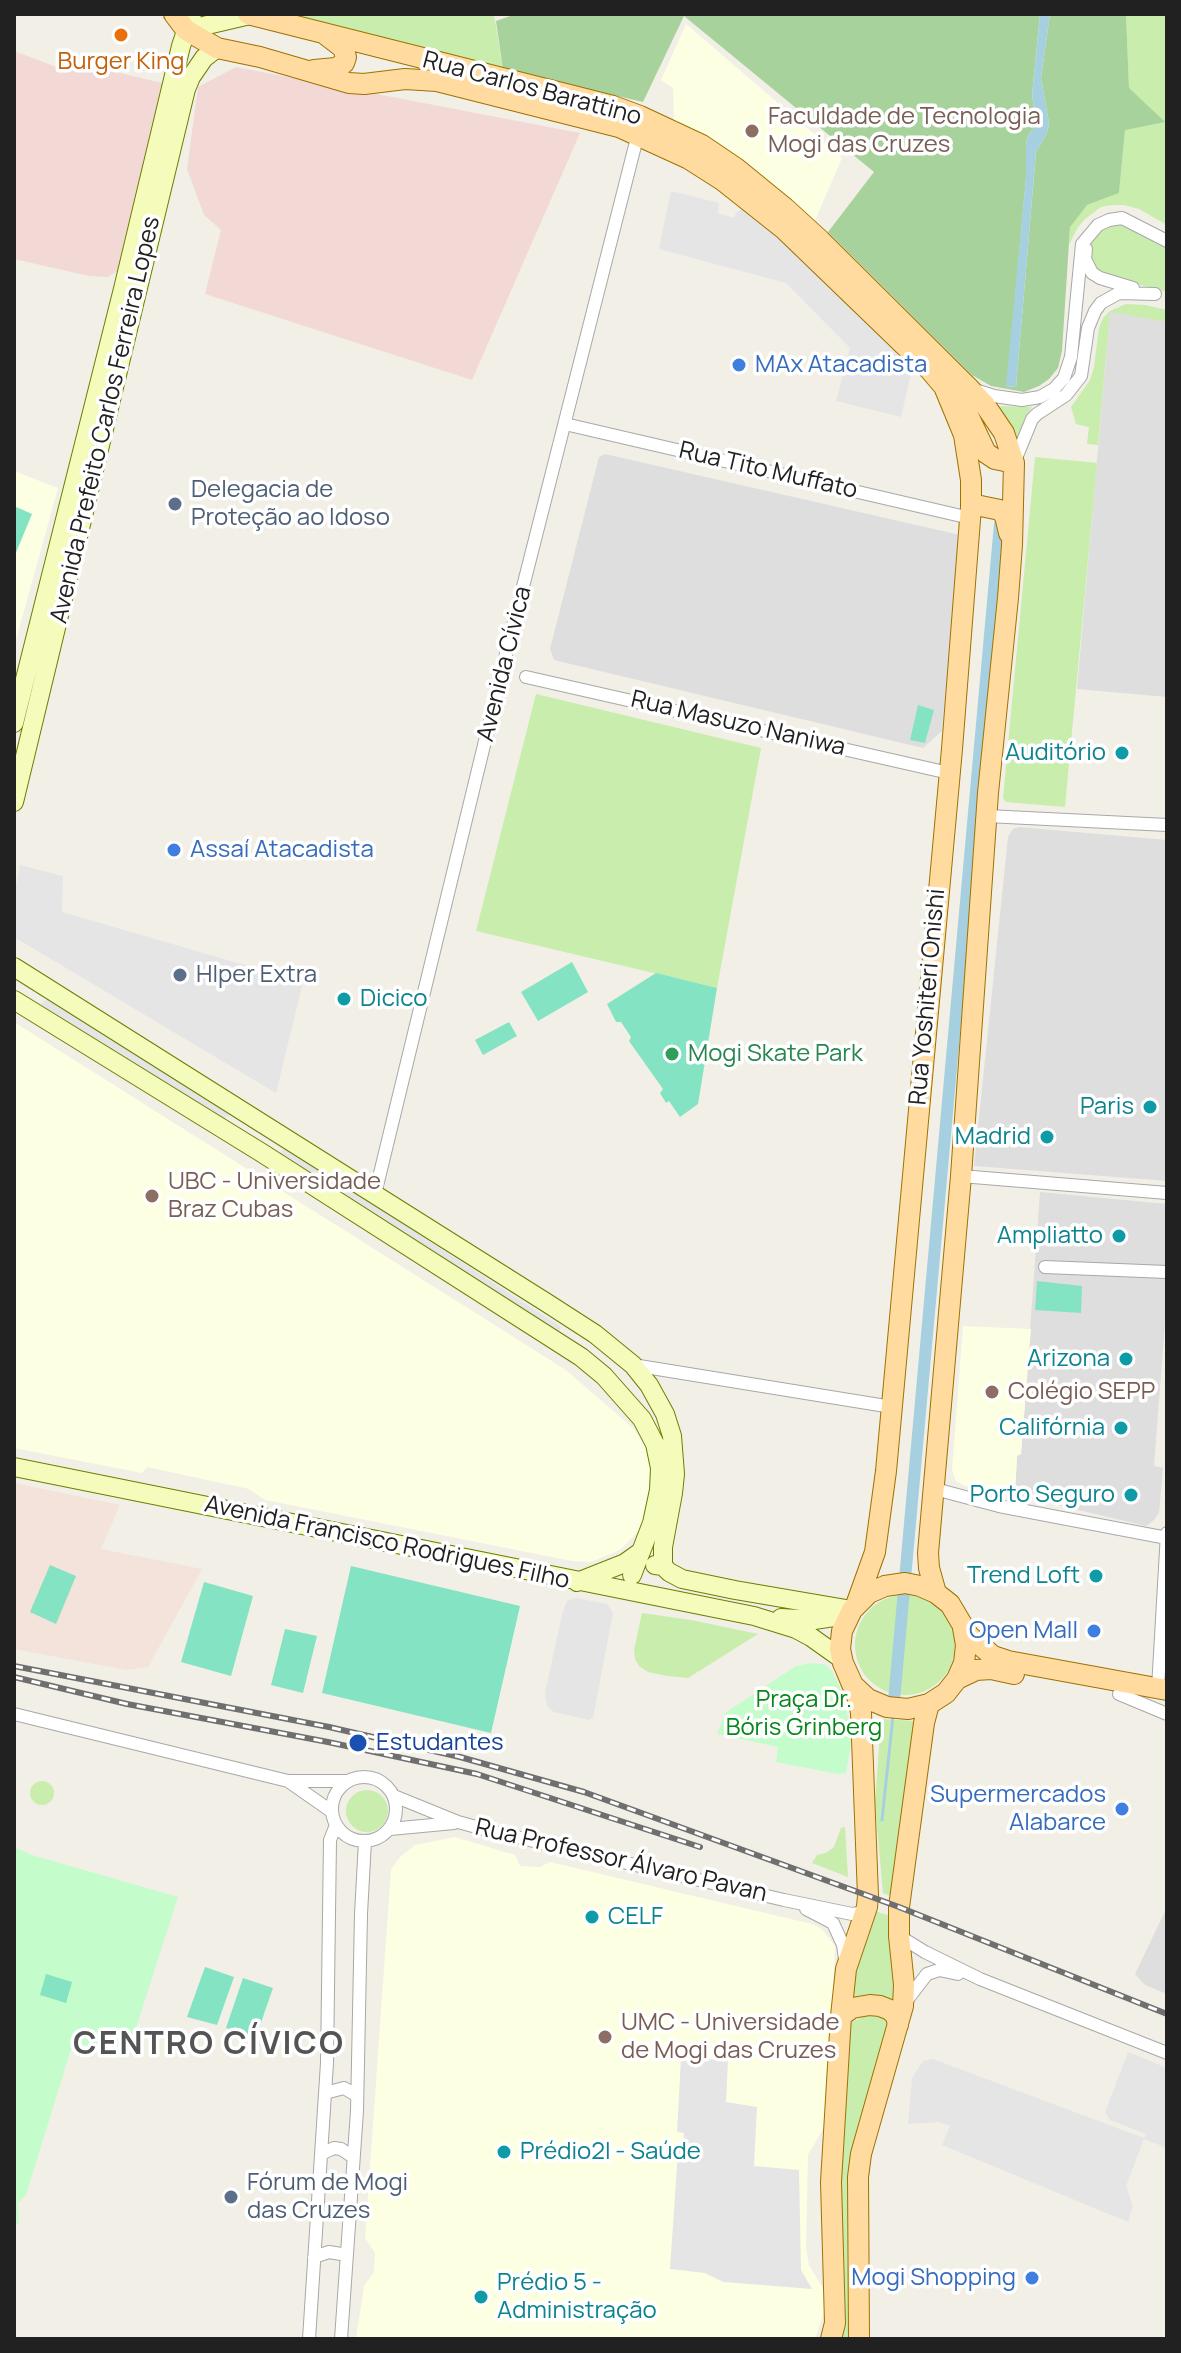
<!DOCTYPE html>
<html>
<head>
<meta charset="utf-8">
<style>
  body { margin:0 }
  #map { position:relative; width:1181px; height:2353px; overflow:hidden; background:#f2efe7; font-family:Manrope,sans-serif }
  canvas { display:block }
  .frame { position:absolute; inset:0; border:16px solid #212121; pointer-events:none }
</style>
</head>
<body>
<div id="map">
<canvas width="1181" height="2353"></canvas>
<div class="frame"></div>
</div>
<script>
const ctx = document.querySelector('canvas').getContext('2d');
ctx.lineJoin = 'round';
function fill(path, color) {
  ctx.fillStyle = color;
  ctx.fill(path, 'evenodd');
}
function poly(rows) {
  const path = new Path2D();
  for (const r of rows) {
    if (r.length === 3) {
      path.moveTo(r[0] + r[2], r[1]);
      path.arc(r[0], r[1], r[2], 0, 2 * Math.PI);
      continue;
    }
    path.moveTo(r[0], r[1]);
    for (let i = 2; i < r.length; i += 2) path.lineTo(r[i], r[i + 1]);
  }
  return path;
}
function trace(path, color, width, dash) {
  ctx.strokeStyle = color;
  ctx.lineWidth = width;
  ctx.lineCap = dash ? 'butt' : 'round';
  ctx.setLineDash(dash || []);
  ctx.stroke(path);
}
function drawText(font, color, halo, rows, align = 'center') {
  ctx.font = font + ' Manrope,sans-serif';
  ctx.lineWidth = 7;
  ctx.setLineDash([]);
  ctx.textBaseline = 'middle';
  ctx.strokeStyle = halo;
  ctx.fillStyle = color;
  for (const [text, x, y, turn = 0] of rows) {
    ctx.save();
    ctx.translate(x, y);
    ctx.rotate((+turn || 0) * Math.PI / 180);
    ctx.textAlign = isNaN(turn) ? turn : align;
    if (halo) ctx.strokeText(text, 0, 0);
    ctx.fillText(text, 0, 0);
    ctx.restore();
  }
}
fill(poly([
  [1110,311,1167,322,1167,697,1077,689],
  [605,454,960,535,942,731,923,748,554,660,550,649,599,457],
  [1019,827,1167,840,1167,1181,974,1166,1008,837,1013,829],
  [1040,1192,1167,1204,1167,1298,1154,1466,1163,1468,1159,1513,1154,1520,1146,1526,1015,1495,1017,1455,1021,1454],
  [1167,1907,1167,1994,1145,1985,1135,1974]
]), '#dfdede');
fill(poly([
  [14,51,67,71,74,62,166,84,119,270,108,277,89,276,14,259],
  [236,67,580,133,472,380,205,294,221,230,204,215,187,169,198,87]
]), '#f2d9d6');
fill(poly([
  [686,24,842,158,814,223,674,121,673,88,661,80],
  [14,471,58,488,14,647],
  [14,1022,566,1370,634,1429,648,1452,654,1494,644,1526,620,1550,591,1562,572,1561,265,1500,249,1489,147,1467,142,1473,14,1448],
  [963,1326,1031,1329,1021,1454,1017,1456,1015,1495,965,1486,956,1481,952,1470],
  [455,1837,515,1855,520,1866,540,1867,550,1862,812,1924,822,1929,835,1946,828,2120,808,2155,806,2249,809,2265,824,2290,825,2309,815,2339,356,2339,364,2286,374,2272,375,2253,365,2238,391,1869,400,1857,415,1845]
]), '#fdffe3');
fill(poly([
  [14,1483,120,1505,101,1549,202,1569,148,1667,127,1670,14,1649]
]), '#f3e3db');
fill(poly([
  [298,14,494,14,503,69,308,21],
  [1126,14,1167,14,1167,225,1139,209,1124,205,1111,205,1101,207,1085,219,1078,227,1069,245,1070,227,1078,213,1087,205,1119,193,1129,88],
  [1120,224,1131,228,1167,247,1167,292,1099,274,1088,251,1092,240,1099,231,1107,226],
  [1126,304,1145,305,1167,310,1167,322,1110,312,1098,445,1087,444,1089,427,1076,424,1071,407,1090,380,1094,367,1099,328,1103,318,1110,311],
  [998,406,1032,407,1024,419,1022,434,1018,439],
  [1035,457,1097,463,1065,807,1006,802,1003,798],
  [536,694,761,748,717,988,476,931],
  [905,1645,50],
  [642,1613,691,1620,758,1634,688,1678,668,1676,648,1672,639,1666,635,1659,634,1650],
  [881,1719,915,1721,891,1896,883,1893,875,1804],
  [42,1793,12],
  [367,1811,21],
  [845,1827,848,1877,812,1863,817,1855,826,1853,834,1847,841,1828],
  [874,1911,891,1916,896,2004,887,1998,873,1995,862,1995,849,2000,850,1983],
  [871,2015,886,2019,890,2028,852,2155,852,2339,839,2339,839,2170,849,2024,863,2016]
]), '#c8edac');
fill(poly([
  [516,14,1040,14,1032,95,1037,125,1028,135,1026,145,1026,178,1007,386,1016,387,1036,152,1047,133,1049,123,1041,78,1050,14,1126,14,1129,88,1165,122,1125,130,1119,193,1087,205,1070,227,1062,351,1058,368,1049,379,1039,386,1024,392,991,386,972,375,828,232,874,172,684,16,643,102,503,69,496,21]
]), '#a8d29b');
fill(poly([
  [812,1663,826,1665,832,1671,845,1698,851,1744,846,1773,838,1774,776,1762,778,1747,717,1734,725,1713,796,1666],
  [14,1847,32,1855,178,1897,126,2059,79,2043,72,2046,26,2195,18,2203,19,2224,14,2222]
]), '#c4fccc');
fill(poly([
  [14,506,32,514,15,555,14,554],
  [918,705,934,710,925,743,910,740],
  [572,962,588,992,538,1021,521,992],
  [656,973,717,988,698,1104,680,1117,669,1101,666,1103,660,1093,663,1089,629,1041,631,1037,621,1022,616,1022,607,1004],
  [509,1022,517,1036,483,1055,475,1040],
  [1037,1281,1082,1286,1081,1313,1035,1310],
  [50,1565,76,1576,56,1624,30,1612],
  [351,1566,520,1606,491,1733,322,1693],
  [204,1582,253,1596,231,1676,181,1662],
  [285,1629,317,1636,303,1693,271,1685],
  [205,1967,234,1977,217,2025,187,2017],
  [46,1974,72,1982,66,2003,40,1995],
  [243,1978,273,1988,256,2037,226,2028]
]), '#83e3c3');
fill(poly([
  [671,191,719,203,718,213,734,218,736,213,744,208,773,230,912,369,901,417,836,401,850,348,786,283,659,249],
  [20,865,63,876,62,912,303,982,276,1093,14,937,14,895],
  [54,995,234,1112,222,1120,40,1004],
  [285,1147,561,1327,558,1334,280,1153],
  [576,1598,607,1604,613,1613,593,1718,589,1720,554,1712,547,1706,545,1693,562,1614,567,1601],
  [1128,2052,1167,2068,1167,2148,1144,2139,1126,2186,1133,2206,1128,2222,942,2145,950,2126,939,2122,908,2124,912,2078,923,2061,933,2059,1144,2138,1146,2134,1110,2120,1105,2112],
  [681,2058,728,2060,726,2102,757,2107,754,2166,799,2170,801,2270,812,2289,723,2282,705,2273,670,2269,678,2151,683,2149,684,2133,677,2132]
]), '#e5e5e5');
fill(poly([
  [1040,14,1050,14,1041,78,1049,123,1047,133,1036,152,1016,387,1006,386,1026,178,1026,145,1028,135,1037,125,1032,95]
]), '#a6d0e0');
trace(poly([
  [882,1820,893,1716]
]), '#a6d0e0', 3);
trace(poly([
  [894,1701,1000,524]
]), '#a6d0e0', 12);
const street = poly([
  [1086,249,1085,259,1092,273,1100,278,1133,288],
  [972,389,994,396,1022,400,1040,397,1054,389,1064,378,1071,357,1082,244,1098,225,1109,220,1122,218,1167,241],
  [565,424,970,518],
  [1014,463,1032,419,1037,414,1066,395,1081,376,1088,328,1095,311,1101,303,1119,293,1155,294],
  [526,677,949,773],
  [987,816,1167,825],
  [961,1176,1167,1193],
  [375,1194,511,634,638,134],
  [1045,1267,1167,1272],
  [633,1365,892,1407],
  [935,1489,999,1506,1167,1538],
  [1158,1688,1167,1533],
  [1119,1694,1167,1714],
  [14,1714,288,1781,346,1781],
  [364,1809,32],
  [288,1781,331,1811],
  [394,1796,458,1822,491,1831,784,1900,852,1914,859,1913,866,1908],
  [390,1829,454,1823],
  [806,1909,833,1923,843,1945,845,1959],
  [899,1936,925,1952,980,1979,1167,2053],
  [907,2000,927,1974,939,1970,958,1974],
  [325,2093,344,2088,356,2095],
  [321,2154,334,2148,341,2149,353,2157],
  [314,2257,329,2252,347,2255],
  [309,2339,327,2063,330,1840,336,1825],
  [341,2339,357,2111,361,1914,365,1841]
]);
const secondary = poly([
  [186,30,250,15],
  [14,723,123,289,181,46,192,14],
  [14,802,186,89,191,77,204,58,217,48],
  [14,967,547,1303,595,1334,633,1365,649,1385,665,1414,672,1436,675,1474,673,1493,663,1547,663,1566],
  [14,1000,262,1153,581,1357,604,1376,642,1419,655,1444,660,1468,659,1490,652,1523,632,1575],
  [14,1467,754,1616,796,1629,811,1637,842,1659],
  [655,1565,663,1566,669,1572,682,1579,735,1590,852,1610],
  [577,1582,625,1563,639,1553],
  [781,1618,814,1620,847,1615]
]);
const primary = poly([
  [174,14,186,30,217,48,260,57,349,83,364,84,405,79,437,81,619,127,689,159,722,180,785,230,929,369,968,415,986,453,995,459,1014,463],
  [248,14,613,106,640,116,702,145,736,168,785,208,820,240,969,388,985,405,1004,433,1014,463,1012,545,1008,598,988,793,961,1176,928,1553,929,1568,936,1593],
  [314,70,336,68,344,63,346,57,343,48,326,35],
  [971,504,1000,510,1005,516,1009,533],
  [856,1605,875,1552,886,1471,952,749,971,507,971,480,964,435,945,389],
  [963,1628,966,1645,964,1663,957,1679,946,1693,929,1704,908,1709,887,1707,868,1699,853,1685,843,1663,840,1649,842,1631,852,1610,869,1593,885,1586,905,1583,920,1586,936,1593,950,1604,969,1636,993,1656,1008,1661,1167,1690],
  [957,1679,976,1670,991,1669,1014,1674],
  [841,2016,852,2008,870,2005,880,2006,890,2010,896,2016,898,2025],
  [831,2339,835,2323,831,2182,841,2016,846,1969,867,1907,868,1896,861,1713,859,1701,846,1670],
  [859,2339,858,2177,861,2154,903,2006,904,1985,899,1936,899,1907,924,1723,929,1704]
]);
trace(street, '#a8a8a8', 14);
trace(secondary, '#6b7f01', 20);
trace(primary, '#9e7200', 22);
trace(street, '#fff', 12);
trace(secondary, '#f5fcbb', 18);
trace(primary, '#ffdb9f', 20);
const rail = poly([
  [14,1666,329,1727,460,1757,584,1792,899,1907,1167,2014],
  [14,1677,127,1704,328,1742,477,1774,700,1847]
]);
trace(rail, '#6f6f6f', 6);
trace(rail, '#fff', 3, [9]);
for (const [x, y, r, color] of [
  [121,35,8,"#e8710a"],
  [752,131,8,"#8d6e63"],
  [739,365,8,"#3f7fe0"],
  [175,504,8,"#5c6f8a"],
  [1122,753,8,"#0f9aa8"],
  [174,850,8,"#3f7fe0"],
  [180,975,8,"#5c6f8a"],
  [344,999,8,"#0f9aa8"],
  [672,1054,8,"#2e9e5b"],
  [1150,1107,8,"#0f9aa8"],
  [1047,1137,8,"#0f9aa8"],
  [152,1196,8,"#8d6e63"],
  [1119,1236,8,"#0f9aa8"],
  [1126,1359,8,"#0f9aa8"],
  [992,1392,8,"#8d6e63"],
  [1121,1428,8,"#0f9aa8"],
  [1131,1495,8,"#0f9aa8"],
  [1096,1576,8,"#0f9aa8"],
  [1094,1631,8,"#3f7fe0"],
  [358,1743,10,"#1a4fb4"],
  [1122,1809,8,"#3f7fe0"],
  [592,1917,8,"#0f9aa8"],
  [605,2037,8,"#8d6e63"],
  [504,2152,8,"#0f9aa8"],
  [231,2197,8,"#5c6f8a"],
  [1032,2278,8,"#3f7fe0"],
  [481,2297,8,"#0f9aa8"]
]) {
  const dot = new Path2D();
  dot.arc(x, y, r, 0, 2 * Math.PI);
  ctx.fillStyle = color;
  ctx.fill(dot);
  trace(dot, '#fff', 3);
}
drawText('24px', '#c56008', '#fff', [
  ["Burger King",121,62]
]);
drawText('24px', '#212121', '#fff', [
  ["Rua Carlos Barattino",532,89,15],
  ["Avenida Prefeito Carlos Ferreira Lopes",106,420,-77],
  ["Rua Tito Muffato",768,471,13],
  ["Avenida Cívica",505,664,-76],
  ["Rua Masuzo Naniwa",738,724,13],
  ["Rua Yoshiteri Onishi",928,997,-85],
  ["Avenida Francisco Rodrigues Filho",387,1543,12],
  ["Rua Professor Álvaro Pavan",621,1861,13]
]);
drawText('24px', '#785e54', '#fff', [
  ["Faculdade de Tecnologia",768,117],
  ["Mogi das Cruzes",768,145],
  ["UBC - Universidade",168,1182],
  ["Braz Cubas",168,1210],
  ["Colégio SEPP",1008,1392],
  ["UMC - Universidade",621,2023],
  ["de Mogi das Cruzes",621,2051]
], 'left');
drawText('24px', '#366cbe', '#fff', [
  ["MAx Atacadista",755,365,"left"],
  ["Assaí Atacadista",190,850,"left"],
  ["Open Mall",1078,1631],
  ["Supermercados",1106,1795],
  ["Alabarce",1106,1823],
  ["Mogi Shopping",1016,2278]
], 'right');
drawText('24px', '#4e5e75', '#fff', [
  ["Delegacia de",191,490],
  ["Proteção ao Idoso",191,518],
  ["HIper Extra",196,975],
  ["Fórum de Mogi",247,2183],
  ["das Cruzes",247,2211]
], 'left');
drawText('24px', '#0d838f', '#fff', [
  ["Auditório",1106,753],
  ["Dicico",360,999,"left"],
  ["Paris",1134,1107],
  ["Madrid",1031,1137],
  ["Ampliatto",1103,1236],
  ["Arizona",1110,1359],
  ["Califórnia",1105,1428],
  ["Porto Seguro",1115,1495],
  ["Trend Loft",1080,1576],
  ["CELF",608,1917,"left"],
  ["Prédio2I - Saúde",520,2152,"left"],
  ["Prédio 5 -",497,2283,"left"],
  ["Administração",497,2311,"left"]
], 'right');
drawText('24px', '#27864d', '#fff', [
  ["Mogi Skate Park",688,1054]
], 'left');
drawText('24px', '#078619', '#fff', [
  ["Praça Dr.",804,1700],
  ["Bóris Grinberg",804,1728]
]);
drawText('24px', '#164399', '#fff', [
  ["Estudantes",376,1743]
], 'left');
ctx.letterSpacing = '2px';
drawText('bold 32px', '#545454', '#fff', [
  ["CENTRO CÍVICO",209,2045]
]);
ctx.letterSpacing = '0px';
</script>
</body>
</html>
